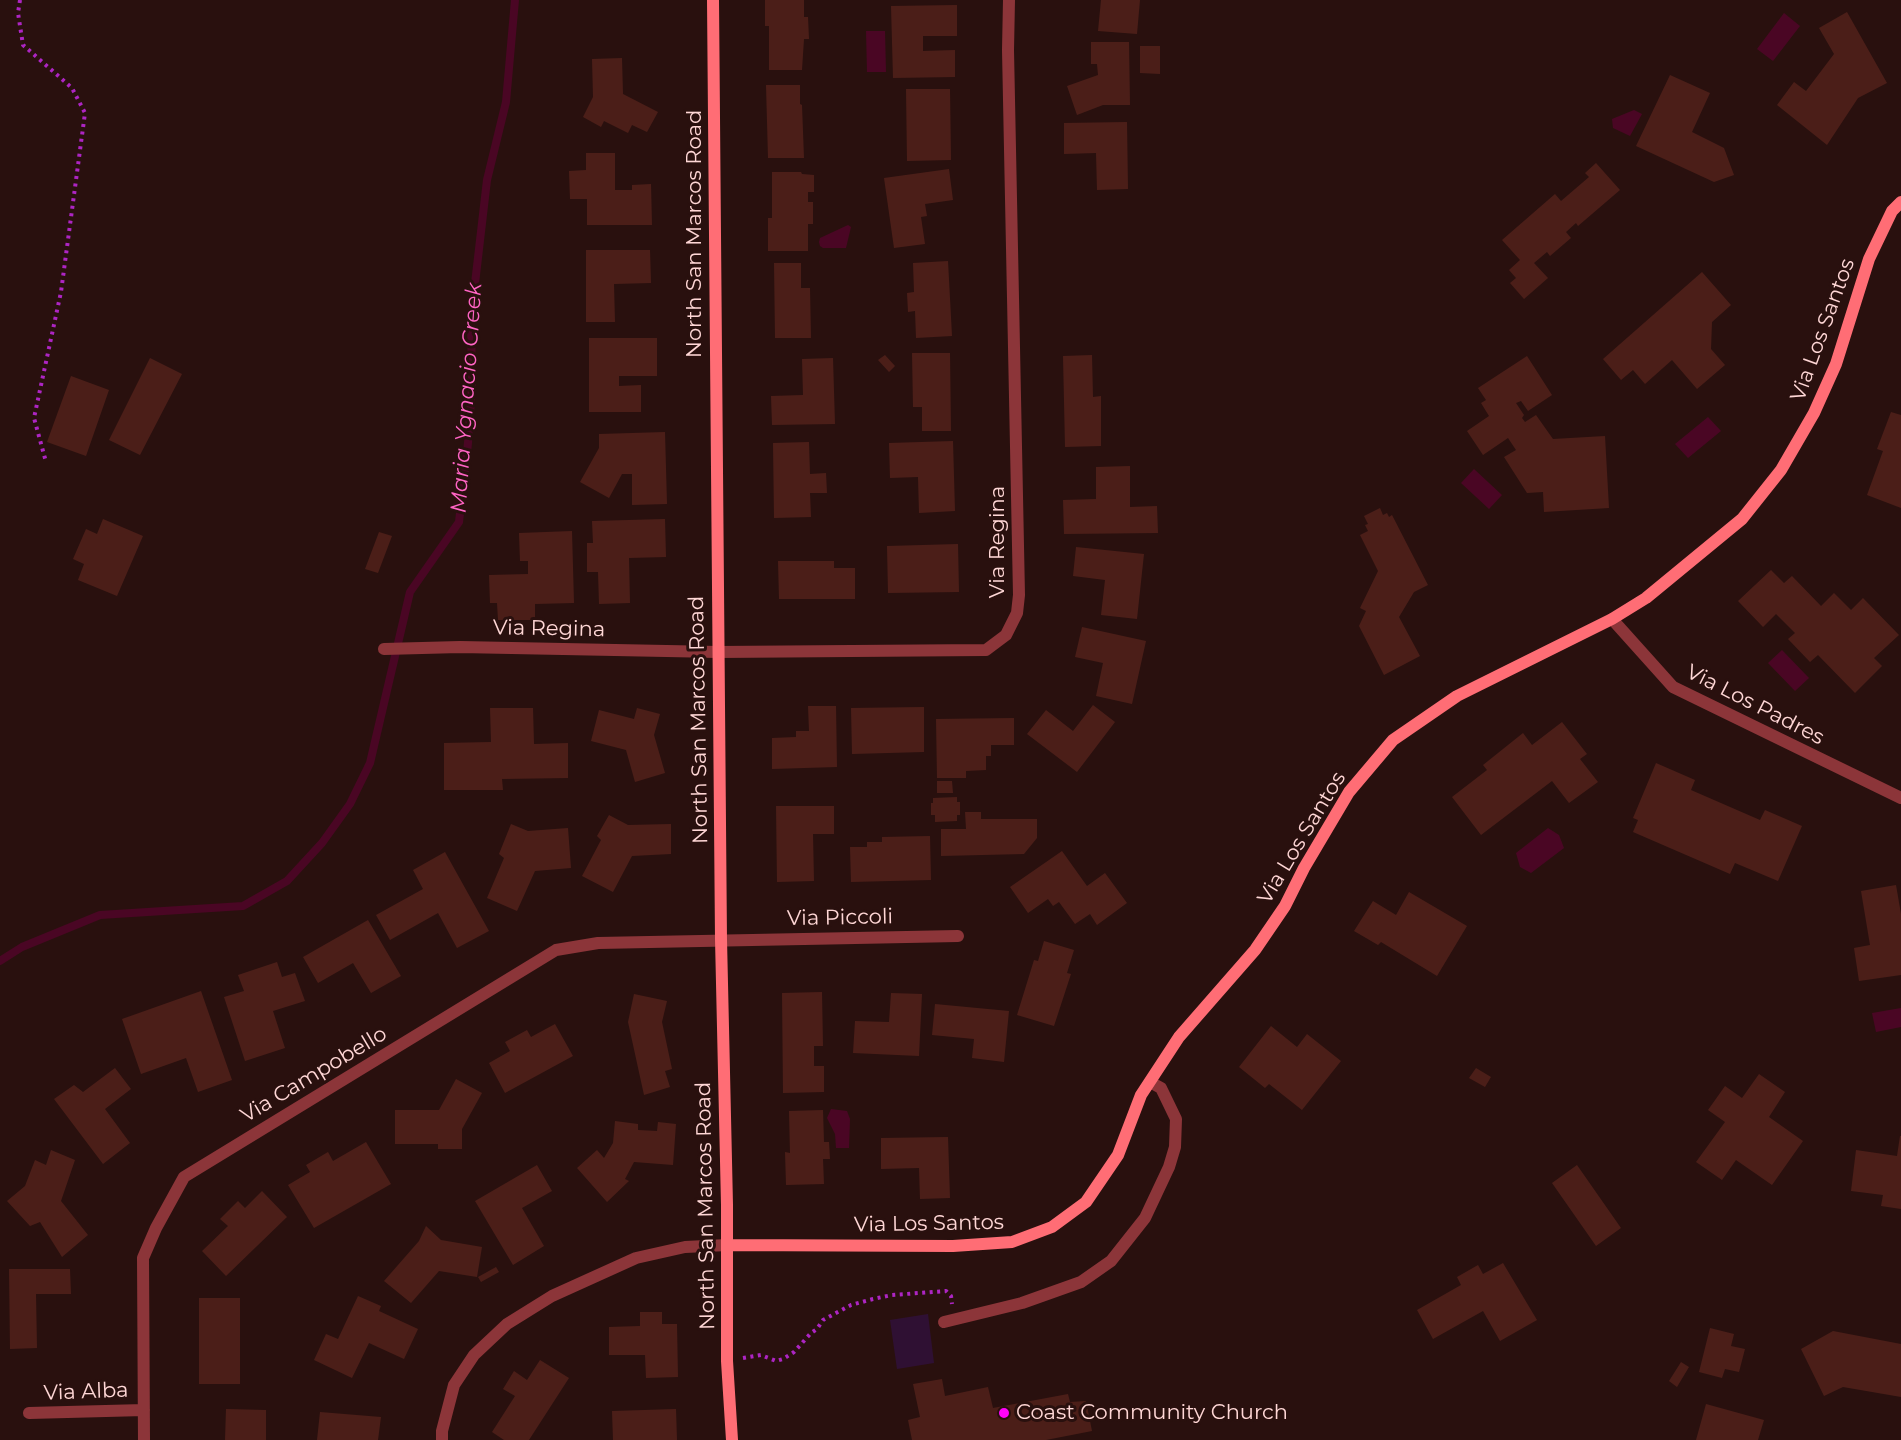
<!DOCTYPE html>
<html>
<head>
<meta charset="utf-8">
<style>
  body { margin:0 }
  canvas { display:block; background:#29100e }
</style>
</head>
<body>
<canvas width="1901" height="1440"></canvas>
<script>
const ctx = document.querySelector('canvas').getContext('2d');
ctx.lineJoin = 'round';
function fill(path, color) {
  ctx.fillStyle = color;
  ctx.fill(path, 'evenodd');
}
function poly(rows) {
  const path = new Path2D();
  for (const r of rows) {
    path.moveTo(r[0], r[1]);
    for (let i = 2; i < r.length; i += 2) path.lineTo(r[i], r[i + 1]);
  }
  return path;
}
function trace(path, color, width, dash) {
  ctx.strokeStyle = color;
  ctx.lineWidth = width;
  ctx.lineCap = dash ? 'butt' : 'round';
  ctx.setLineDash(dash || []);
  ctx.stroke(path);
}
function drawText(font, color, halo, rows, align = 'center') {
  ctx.font = font + ' Montserrat,sans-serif';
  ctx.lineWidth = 6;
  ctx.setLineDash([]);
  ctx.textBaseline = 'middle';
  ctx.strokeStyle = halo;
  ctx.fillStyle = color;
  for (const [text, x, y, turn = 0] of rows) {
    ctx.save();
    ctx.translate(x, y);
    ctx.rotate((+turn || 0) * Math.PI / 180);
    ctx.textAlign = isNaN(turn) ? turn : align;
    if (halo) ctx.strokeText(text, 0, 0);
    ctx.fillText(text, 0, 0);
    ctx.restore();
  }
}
fill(poly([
  [928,1314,934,1363,897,1369,890,1320]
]), '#2f1033');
fill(poly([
  [1784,13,1800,26,1773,61,1757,49],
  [866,31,885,31,886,72,867,72],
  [1634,110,1642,114,1630,136,1613,128,1612,119],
  [848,225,851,227,846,248,823,248,820,246,819,242,820,238],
  [1708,417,1721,431,1688,458,1675,444],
  [1474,469,1502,495,1489,509,1461,483],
  [1782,650,1809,678,1795,691,1768,663],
  [1548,828,1559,835,1564,848,1531,873,1520,867,1516,853],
  [1901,1008,1901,1027,1876,1032,1872,1013],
  [831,1109,847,1111,850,1119,849,1148,836,1148,835,1134,827,1118]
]), '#4a0624');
trace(poly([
  [0,961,22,947,100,915,243,906,287,881,322,843,350,804,370,763,410,592,459,522,468,443,472,386,471,318,487,180,506,102,515,0]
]), '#4a0624', 8);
fill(poly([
  [765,0,804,0,804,17,808,17,809,39,804,39,802,70,769,70,769,26,765,26],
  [1101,0,1140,0,1137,34,1098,31],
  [957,5,957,36,923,36,923,51,955,50,955,77,893,78,891,6],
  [1847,12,1887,83,1858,98,1827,145,1777,105,1794,82,1806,91,1834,54,1819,28],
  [1091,42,1129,42,1130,105,1103,105,1077,115,1067,86,1098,75,1097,64,1091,64],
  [1140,46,1160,46,1160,74,1140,73],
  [622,58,623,94,658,112,647,132,632,125,628,133,604,121,601,127,583,117,593,97,592,59],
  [1670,75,1710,93,1692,132,1724,148,1734,175,1714,182,1636,146],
  [766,85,800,85,800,104,802,105,804,158,768,158],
  [906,89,950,89,951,160,907,161],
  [1127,122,1128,189,1097,190,1096,153,1064,154,1064,123],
  [586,153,615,153,615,190,632,190,632,185,651,184,652,225,587,225,587,199,570,199,569,171,586,170],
  [1596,163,1620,190,1578,226,1576,223,1566,232,1571,238,1550,256,1547,252,1534,263,1548,278,1524,299,1510,283,1516,278,1509,270,1520,260,1502,240,1555,194,1561,201,1589,177,1585,173],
  [949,169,953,200,925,204,927,216,921,217,925,244,894,248,884,178],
  [772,172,801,172,802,174,814,175,814,192,808,192,808,202,813,202,813,224,808,224,808,251,768,251,768,218,772,218],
  [586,250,650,250,651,283,614,284,615,322,586,322],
  [948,261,952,336,916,338,915,311,908,312,907,293,914,292,913,263],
  [774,263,801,263,801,288,810,288,811,338,775,338],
  [1702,272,1731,305,1712,322,1711,349,1725,365,1697,389,1672,360,1645,384,1633,370,1621,380,1603,359],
  [589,338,657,338,657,376,619,376,619,386,641,385,641,412,589,412],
  [912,353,950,353,951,431,922,431,922,407,913,407],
  [885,355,895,366,889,372,878,360],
  [1092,355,1093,397,1101,396,1101,446,1065,447,1063,356],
  [1527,356,1552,395,1528,411,1521,401,1516,403,1524,415,1522,418,1525,422,1536,415,1553,439,1605,436,1609,508,1544,512,1543,492,1527,493,1504,457,1516,450,1508,438,1483,455,1467,431,1489,416,1481,403,1486,400,1478,388],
  [150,358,182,374,140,455,109,440],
  [833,358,835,424,772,425,771,396,803,395,802,359],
  [71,376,109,390,86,456,47,442],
  [1891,412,1901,415,1901,508,1867,495,1883,451,1877,449],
  [665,432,667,504,632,505,632,474,622,474,609,498,580,482,599,448,599,434],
  [953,441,955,511,919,513,918,477,890,478,889,443],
  [809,442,810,474,826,473,827,493,810,493,811,517,774,518,773,443],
  [1130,466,1130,507,1157,506,1158,533,1064,534,1063,500,1096,499,1096,467],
  [1380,508,1383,515,1387,513,1389,517,1392,515,1428,585,1414,592,1399,617,1420,656,1384,675,1359,626,1366,611,1360,608,1378,571,1360,535,1368,531,1365,525,1368,524,1364,516],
  [103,519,143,536,117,596,78,580,84,564,73,559,86,529,97,534],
  [665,519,666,557,629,558,630,603,599,604,598,572,587,572,587,543,593,543,592,521],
  [572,531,574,603,535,604,535,620,498,620,497,603,490,603,489,575,528,574,528,561,520,561,519,533],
  [379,532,392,536,378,573,365,569],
  [958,544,959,592,888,593,887,546],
  [1076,547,1144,554,1137,619,1101,615,1105,580,1073,576],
  [778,561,834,561,834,568,855,568,855,599,779,599],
  [1771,570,1784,583,1792,576,1821,606,1834,593,1851,610,1863,598,1899,635,1874,658,1882,666,1855,693,1818,655,1810,662,1788,639,1795,633,1776,614,1763,627,1738,601],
  [1082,627,1146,641,1132,704,1096,696,1103,663,1075,657],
  [1093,705,1115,722,1077,772,1027,734,1046,710,1073,731],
  [808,706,836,706,837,767,772,769,772,738,796,737,796,731,809,731],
  [924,707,924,752,852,754,851,708],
  [490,708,533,708,534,744,568,743,568,778,502,779,503,790,444,790,444,743,491,742],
  [637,708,660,714,654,735,665,773,635,782,626,750,591,741,599,710,634,719],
  [1014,718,1014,745,991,745,991,756,986,756,986,770,966,771,966,778,937,778,936,719],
  [1562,722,1587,754,1580,759,1598,782,1569,803,1552,781,1481,835,1452,797,1487,770,1483,765,1523,733,1532,745],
  [1656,763,1695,780,1691,790,1760,820,1765,810,1802,826,1778,881,1735,863,1730,874,1633,832,1638,820,1633,818],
  [937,781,952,781,953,793,937,793],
  [957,797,957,802,960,802,960,815,957,815,957,821,935,822,935,815,931,815,931,803,933,803,933,798],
  [776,806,834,806,834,834,813,834,814,881,777,882],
  [965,812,981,812,981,819,1037,819,1037,838,1024,854,941,856,941,829,966,829],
  [609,815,628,825,671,824,671,854,632,856,613,892,582,876,601,840,597,836],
  [511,824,528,831,568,828,571,868,535,871,517,911,487,898,504,858,499,854],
  [930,836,931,880,851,882,850,847,867,847,867,842,882,842,882,837],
  [1062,851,1087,886,1105,873,1127,903,1097,925,1090,914,1075,924,1059,902,1053,906,1048,899,1028,913,1010,887],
  [445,852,489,931,457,948,438,913,390,940,376,915,423,889,413,870],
  [1896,885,1901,914,1901,975,1859,981,1854,948,1870,945,1861,891],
  [1409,892,1467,926,1437,976,1381,942,1378,945,1354,931,1373,901,1396,915],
  [368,920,401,976,371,993,353,963,318,983,303,957],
  [1044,941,1074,950,1067,973,1071,974,1054,1026,1017,1015,1034,960,1038,961],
  [277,962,282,977,295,973,305,1001,273,1011,285,1048,245,1061,224,997,244,991,238,975],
  [201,991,232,1080,198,1092,186,1058,141,1074,122,1019],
  [822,992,823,1046,814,1046,814,1066,824,1066,824,1092,783,1093,782,993],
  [891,993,922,994,919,1056,853,1053,855,1021,889,1022],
  [634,994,667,1001,662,1022,672,1069,665,1071,670,1087,644,1095,628,1022],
  [935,1004,1009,1011,1004,1062,972,1058,974,1039,932,1035],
  [555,1024,573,1056,505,1093,489,1063,510,1051,505,1042,527,1030,531,1037],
  [1271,1026,1297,1047,1307,1034,1341,1061,1302,1110,1269,1084,1265,1088,1239,1067],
  [115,1068,131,1089,105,1109,130,1143,103,1164,54,1099,74,1085,83,1092],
  [1476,1068,1491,1077,1485,1087,1469,1078],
  [1759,1074,1785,1092,1769,1117,1803,1141,1772,1185,1736,1160,1722,1180,1696,1162,1725,1122,1708,1110,1725,1086,1742,1098],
  [456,1079,482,1093,462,1129,462,1149,438,1149,438,1144,395,1144,395,1110,439,1110],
  [823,1110,824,1142,829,1142,830,1159,823,1159,824,1184,786,1185,785,1152,790,1153,789,1111],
  [615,1121,638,1124,638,1130,657,1131,658,1122,676,1124,673,1165,634,1162,625,1179,629,1181,607,1202,577,1168,597,1150,604,1158,613,1143],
  [1900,1136,1901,1136,1901,1209,1881,1206,1883,1195,1851,1191,1856,1150,1897,1156],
  [948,1137,950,1198,920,1199,919,1168,881,1169,881,1138],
  [366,1142,391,1184,314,1228,288,1185,310,1172,306,1165,328,1152,333,1161],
  [51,1150,75,1160,61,1201,88,1235,62,1257,40,1222,30,1226,7,1201,25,1186,35,1160,46,1165],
  [537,1165,552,1191,522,1208,544,1246,513,1265,475,1201],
  [1577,1165,1621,1228,1596,1246,1552,1183],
  [262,1191,287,1217,226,1276,202,1251,228,1226,220,1219,238,1201,245,1208],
  [426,1226,441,1240,482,1247,477,1277,439,1271,411,1303,384,1281,419,1241],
  [1503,1263,1537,1320,1500,1341,1483,1311,1433,1339,1417,1310,1461,1285,1457,1277,1478,1265,1483,1274],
  [496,1267,499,1272,481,1282,478,1277],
  [9,1269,70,1269,71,1294,36,1294,37,1348,10,1349],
  [358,1296,381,1306,379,1311,418,1329,404,1359,369,1343,352,1378,314,1360,326,1334,338,1339],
  [199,1298,240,1298,240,1384,199,1384],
  [640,1312,662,1312,662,1324,677,1324,678,1377,646,1378,645,1355,609,1355,609,1327,640,1326],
  [1710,1328,1734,1334,1731,1346,1745,1349,1739,1372,1725,1369,1722,1378,1699,1372],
  [1833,1331,1901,1344,1901,1397,1843,1387,1824,1396,1801,1349],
  [540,1360,569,1378,529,1440,504,1440,492,1432,515,1396,503,1389,514,1371,527,1380],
  [1681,1362,1689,1367,1677,1387,1669,1381],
  [942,1379,945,1396,988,1387,993,1408,1068,1394,1070,1402,1086,1401,1092,1431,1046,1440,912,1440,908,1420,920,1417,913,1384],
  [1706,1404,1764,1420,1758,1440,1696,1440],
  [226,1409,266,1410,266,1440,225,1440],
  [676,1409,677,1440,613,1440,612,1411],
  [320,1412,381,1417,378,1440,317,1440]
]), '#4b1e18');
trace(poly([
  [20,0,18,13,23,45,72,88,85,113,61,292,34,418,46,462],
  [743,1358,761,1355,776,1361,783,1359,794,1352,811,1333,817,1329,823,1320,851,1305,873,1299,892,1295,946,1291,951,1296,952,1304]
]), '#ad25c3', 4, [3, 4.5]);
trace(poly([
  [944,1322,1022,1303,1081,1282,1111,1261,1145,1218,1169,1167,1175,1147,1176,1119,1161,1088,1150,1082]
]), '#8c3539', 12);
trace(poly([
  [1612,619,1673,687,1901,798],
  [384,649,460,647,718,652,986,650,1006,635,1017,613,1019,595,1008,50,1009,0],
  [29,1413,144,1410],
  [144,1440,143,1258,156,1228,184,1177,556,950,598,943,958,936],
  [442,1440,442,1431,454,1385,474,1355,507,1324,552,1296,636,1258,685,1247,727,1245]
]), '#8c3539', 12);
trace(poly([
  [713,0,721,939,727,1205,727,1361,732,1440],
  [727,1245,953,1246,1012,1242,1052,1227,1086,1202,1118,1155,1141,1095,1179,1037,1255,950,1285,906,1304,868,1349,792,1393,740,1457,696,1612,619,1646,598,1742,519,1781,470,1814,413,1836,364,1869,259,1892,211,1901,202]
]), '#ff6d75', 12);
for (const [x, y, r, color] of [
  [1004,1413,6,"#ff02fa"]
]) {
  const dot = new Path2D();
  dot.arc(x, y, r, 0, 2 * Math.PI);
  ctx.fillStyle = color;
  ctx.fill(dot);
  trace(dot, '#29100e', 2);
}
drawText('21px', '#ffd7d6', '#29100e', [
  ["North San Marcos Road",695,234,-90],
  ["Via Los Santos",1823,330,-70],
  ["Via Regina",998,542,-90],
  ["Via Regina",549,629,1],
  ["Via Los Padres",1755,705,27],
  ["North San Marcos Road",699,720,-91],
  ["Via Los Santos",1302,838,-59],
  ["Via Piccoli",840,918,-1],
  ["Via Campobello",314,1075,-31],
  ["North San Marcos Road",706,1206,-91],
  ["Via Los Santos",929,1224,-1],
  ["Via Alba",86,1392,-2]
]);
drawText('21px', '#ffd7d6', '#29100e', [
  ["Coast Community Church",1016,1413]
], 'left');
drawText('italic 22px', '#ff64c4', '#29100e', [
  ["Maria Ygnacio Creek",467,398,-86]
]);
</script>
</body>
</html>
